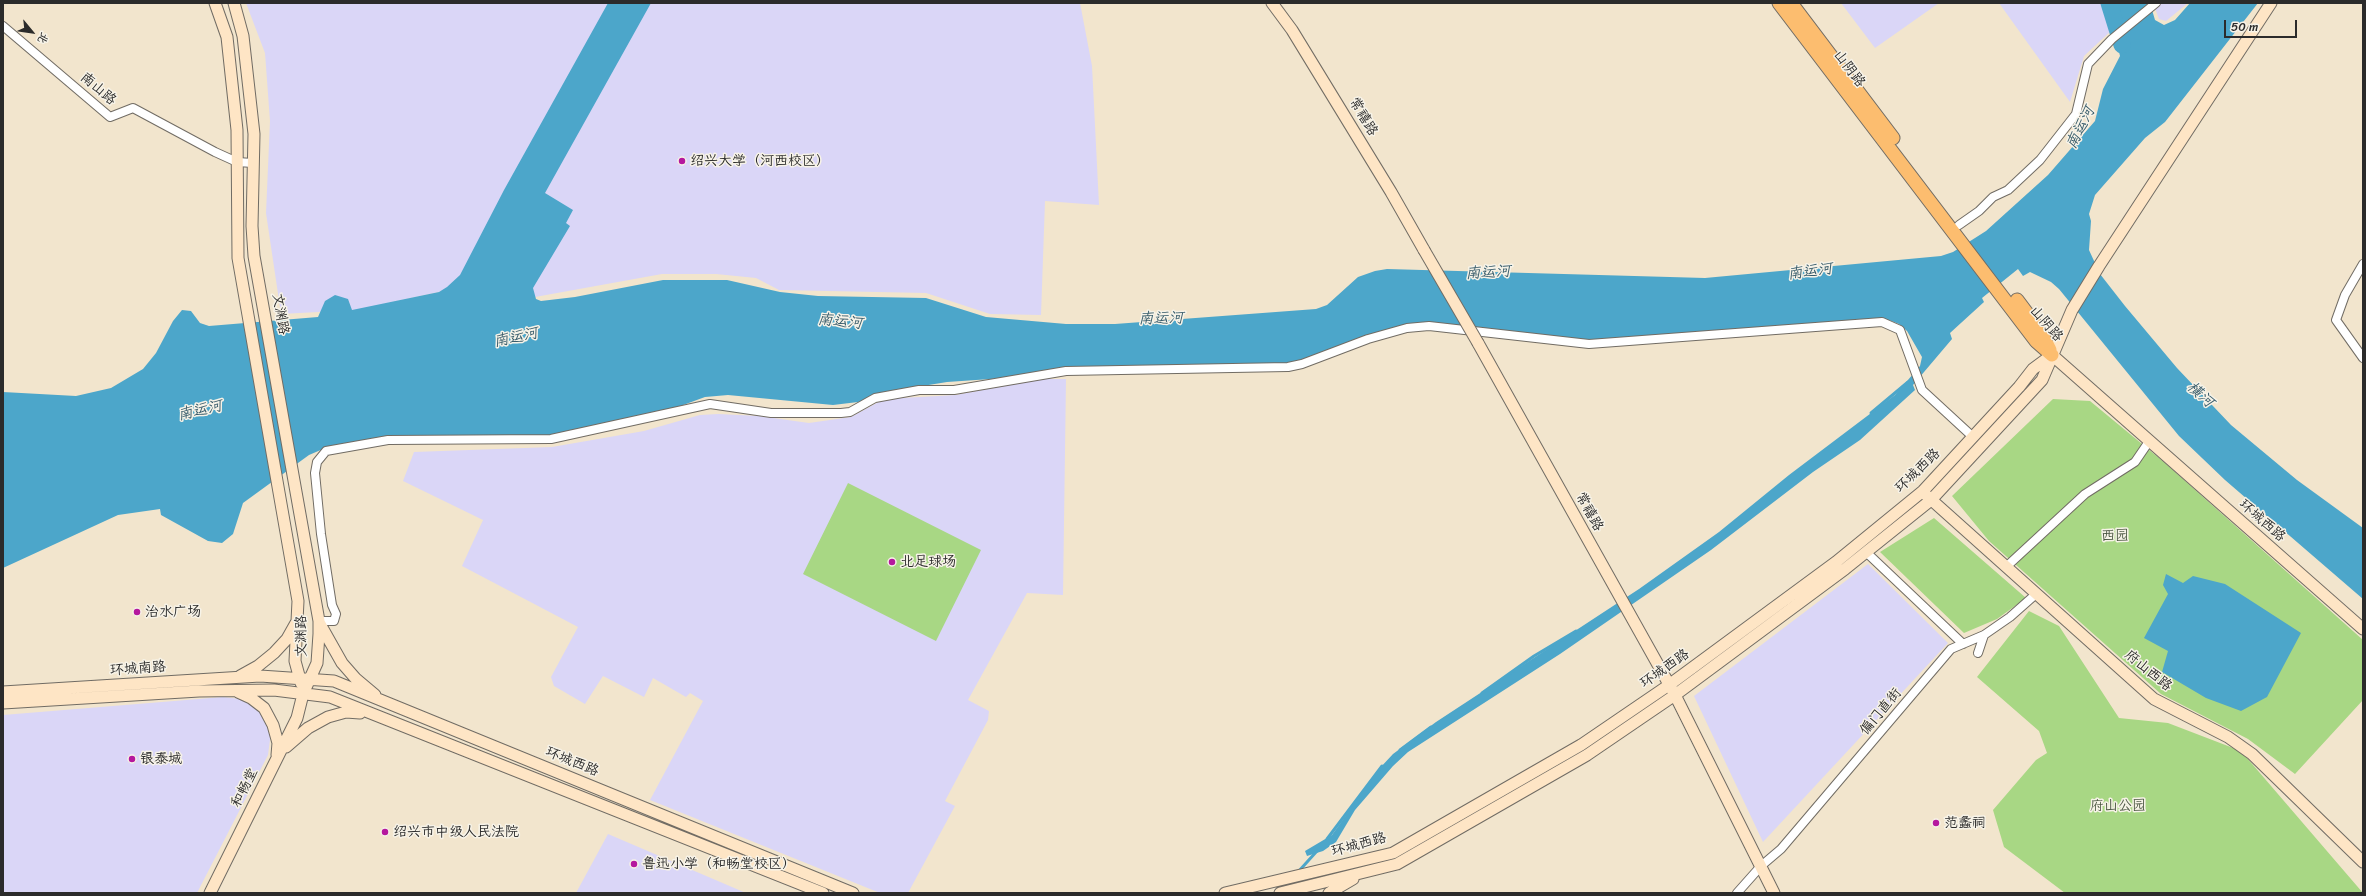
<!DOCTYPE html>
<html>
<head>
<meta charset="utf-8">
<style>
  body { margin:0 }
  #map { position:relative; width:2366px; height:896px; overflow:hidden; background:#f2e5cd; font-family:Sriracha,"LXGW WenKai TC",sans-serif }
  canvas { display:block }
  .frame { position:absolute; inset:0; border:4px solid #2b2b2b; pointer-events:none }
  .north { position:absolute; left:12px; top:12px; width:40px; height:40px; -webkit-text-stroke:3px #f7f3e8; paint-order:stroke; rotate:119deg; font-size:11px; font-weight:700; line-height:16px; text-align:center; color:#2b2b2b }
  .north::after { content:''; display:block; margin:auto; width:14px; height:18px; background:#2b2b2b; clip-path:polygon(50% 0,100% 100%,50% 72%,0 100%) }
  .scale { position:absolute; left:2224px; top:20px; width:73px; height:18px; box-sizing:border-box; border:2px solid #2b2b2b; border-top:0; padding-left:5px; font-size:12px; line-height:14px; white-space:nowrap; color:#2b2b2b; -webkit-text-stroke:3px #f7f3e8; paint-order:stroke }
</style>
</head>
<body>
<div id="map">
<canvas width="2366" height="896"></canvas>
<div class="frame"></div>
<div class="north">北</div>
<div class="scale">50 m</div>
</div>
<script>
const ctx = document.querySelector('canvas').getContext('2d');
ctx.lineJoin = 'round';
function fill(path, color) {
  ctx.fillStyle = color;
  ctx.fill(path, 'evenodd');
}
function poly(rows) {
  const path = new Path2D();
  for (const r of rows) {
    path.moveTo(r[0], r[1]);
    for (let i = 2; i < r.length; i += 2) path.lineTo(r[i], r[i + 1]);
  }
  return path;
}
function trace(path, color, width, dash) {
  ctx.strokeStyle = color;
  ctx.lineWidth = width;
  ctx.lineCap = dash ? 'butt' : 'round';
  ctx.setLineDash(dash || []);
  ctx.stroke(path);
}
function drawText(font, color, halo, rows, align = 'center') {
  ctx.font = font + ' Sriracha,"LXGW WenKai TC",sans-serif';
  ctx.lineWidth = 3;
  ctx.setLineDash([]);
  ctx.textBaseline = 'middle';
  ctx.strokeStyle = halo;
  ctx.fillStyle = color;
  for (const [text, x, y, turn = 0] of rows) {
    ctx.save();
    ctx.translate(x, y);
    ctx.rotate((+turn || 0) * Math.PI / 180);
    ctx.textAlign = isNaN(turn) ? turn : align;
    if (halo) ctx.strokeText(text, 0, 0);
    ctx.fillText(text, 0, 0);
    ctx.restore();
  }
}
fill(poly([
  [246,3,1080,3,1092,66,1099,205,1045,201,1041,315,990,314,926,293,779,290,756,278,716,274,662,274,535,297,448,290,356,310,281,314,266,213,270,121,265,53],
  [1841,3,1939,3,1875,48],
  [1999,3,2104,3,2113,29,2084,56,2070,102],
  [2153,3,2188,3,2166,21,2159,19],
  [1040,379,1066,379,1063,595,1027,593,968,700,989,711,988,720,945,801,955,806,908,893,880,893,650,800,703,701,690,693,686,697,653,678,644,697,603,676,585,704,554,686,551,677,578,627,462,566,483,520,403,481,414,452,552,447,644,431,700,415,718,414,759,416,809,423,851,417,884,399,956,395],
  [1868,564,1948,643,1763,842,1694,696],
  [223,697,249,700,263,716,271,732,268,755,197,893,3,893,3,715],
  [608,834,746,893,576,893]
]), '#dad6f7');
fill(poly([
  [2053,399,2090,401,2165,463,2363,640,2363,700,2295,774,2248,739,2161,694,1989,541,1952,496],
  [848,483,981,550,936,641,803,574],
  [1934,518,2026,598,1997,619,1964,633,1880,552],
  [2029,611,2059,626,2119,718,2168,723,2241,751,2363,893,2065,893,2004,847,1993,810,2036,760,2047,753,2039,731,1977,677]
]), '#a8d784');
fill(poly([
  [608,3,651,3,545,193,573,210,566,223,570,226,533,288,536,299,541,301,575,297,663,280,727,280,780,292,818,296,926,298,986,317,1066,324,1115,324,1316,309,1327,305,1358,277,1375,271,1387,269,1705,278,1941,256,1953,252,1986,231,2048,175,2095,121,2103,89,2120,56,2113,26,2117,23,2109,3,2150,3,2155,20,2164,25,2175,20,2190,3,2258,3,2165,122,2145,138,2095,195,2089,214,2091,221,2089,250,2100,274,2125,306,2177,368,2231,425,2297,480,2363,528,2363,599,2225,480,2179,436,2059,289,2051,282,2030,272,2023,276,2018,269,1982,298,1984,302,1950,333,1952,339,1913,385,1915,390,1860,440,1813,472,1711,550,1560,654,1408,752,1393,766,1355,810,1336,842,1323,851,1307,856,1305,851,1332,835,1379,769,1393,754,1436,722,1639,589,1719,532,1789,475,1895,395,1920,366,1922,357,1907,331,1899,324,1889,320,1808,324,1596,340,1420,327,1293,365,1136,369,947,382,904,389,858,402,833,405,728,395,705,397,675,408,553,436,390,436,323,449,309,455,243,503,233,534,222,543,208,541,161,515,160,509,118,515,3,568,3,392,76,396,111,388,143,369,156,353,173,321,182,310,191,311,200,323,209,326,318,317,325,301,335,295,348,299,352,310,439,292,447,287,460,275,504,190],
  [2166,574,2183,583,2193,576,2225,584,2301,633,2267,697,2241,711,2206,698,2162,672,2168,651,2144,638,2168,594,2163,585]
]), '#4ca6ca');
trace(poly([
  [1871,413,1908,382],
  [1482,693,1534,656,1576,631],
  [1400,750,1431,727],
  [1327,839,1382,766],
  [1298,872,1317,851]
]), '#4ca6ca', 3);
trace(poly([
  [2109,3,2122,45]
]), '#4ca6ca', 17);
const street = poly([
  [3,26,110,117,133,108,215,152,237,162,253,163],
  [1959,225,1979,211,1993,197,2008,190,2040,160,2076,114,2088,64,2112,39,2156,3],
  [2363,264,2345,295,2336,320,2363,358],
  [1866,552,1963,644],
  [2006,567,2085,494,2135,462,2150,440],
  [319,621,334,621,336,614,332,605,321,534,315,473,317,462,326,451,388,440,551,439,710,404,771,413,841,413,850,412,875,398,919,390,954,390,1066,371,1288,367,1302,364,1368,339,1407,328,1429,326,1589,344,1882,322,1900,330,1922,390,1973,437],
  [1978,653,1984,635],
  [1737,893,1761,866,1781,849,1951,649,1984,635,2010,617,2036,594]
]);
const secondary = poly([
  [215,3,227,37,237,130,238,258,298,601,295,661,301,683],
  [1272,3,1292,30,1391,192,1424,250],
  [1478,343,1675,695,1774,893],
  [2052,355,2363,629],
  [1926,495,2154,699,2228,737,2252,754,2363,862],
  [320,624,342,663,356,679,375,695],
  [240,676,258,666,274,653,287,639,296,623],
  [3,692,260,676,334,681,853,893],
  [238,692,251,698,264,708,273,725,278,743,277,755],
  [3,703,199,691,274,690,330,697,823,893],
  [286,747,308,728,328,717,346,712,360,713],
  [210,893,297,718,303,694,317,663,319,634,319,621,254,256,252,226,254,134,243,36,234,3],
  [1225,893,1393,853,1581,745,1669,685,1836,562,1923,491,2019,387,2033,369,2052,355],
  [1280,893,1397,864,1587,755,1675,695,1845,569,1931,500,2042,380,2072,310,2099,266,2271,3],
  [1329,893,1353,879]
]);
const primary = poly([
  [1779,3,2036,341,2052,355],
  [1791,3,1893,138],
  [2017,300,2041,332,2050,350]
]);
trace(street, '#716c64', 10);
trace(secondary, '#716c64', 13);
trace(primary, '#716c64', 15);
trace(street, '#fff', 8);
trace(secondary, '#fee5c5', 11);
trace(primary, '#fcbd6f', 13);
const secondaryBridge = poly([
  [1424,250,1478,343]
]);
trace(secondaryBridge, '#716c64', 13, []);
trace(secondaryBridge, '#fee5c5', 11);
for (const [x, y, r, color] of [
  [682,161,4,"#b5179e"],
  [892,562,4,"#b5179e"],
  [137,612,4,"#b5179e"],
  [132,759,4,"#b5179e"],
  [1936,823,4,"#b5179e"],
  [385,832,4,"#b5179e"],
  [634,864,4,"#b5179e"]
]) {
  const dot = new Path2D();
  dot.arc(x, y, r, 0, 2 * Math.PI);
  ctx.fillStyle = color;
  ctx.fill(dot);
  trace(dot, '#f7f3e8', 1.5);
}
drawText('14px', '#2b2b2b', '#f7f3e8', [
  ["山阴路",1849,69,53],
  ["南山路",98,89,40],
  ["常禧路",1363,117,59],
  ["文渊路",280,314,80],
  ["山阴路",2046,324,49],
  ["环城西路",1918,471,-44],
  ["常禧路",1589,512,61],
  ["环城西路",2262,521,41],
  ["文渊路",302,636,-91],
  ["环城南路",138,669,-4],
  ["环城西路",1665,669,-35],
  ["府山西路",2148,671,39],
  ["偏门直街",1881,712,-50],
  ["环城西路",572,762,22],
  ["和畅堂",245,788,-63],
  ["环城西路",1359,845,-15]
]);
drawText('14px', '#2b2b2b', '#f7f3e8', [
  ["绍兴大学（河西校区）",690,161],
  ["北足球场",900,562],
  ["治水广场",145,612],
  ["银泰城",140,759],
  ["范蠡祠",1944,823],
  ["绍兴市中级人民法院",393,832],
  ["鲁迅小学（和畅堂校区）",642,864]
], 'left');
drawText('14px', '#4a5641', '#f7f3e8', [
  ["西园",2115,536],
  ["府山公园",2118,806]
]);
drawText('italic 15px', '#385c6b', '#f7f3e8', [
  ["南运河",2081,128,-63],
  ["南运河",1810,272,-8],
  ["南运河",1488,273,-3],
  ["南运河",1161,319,-1],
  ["南运河",840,322,6],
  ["南运河",516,338,-12],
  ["横河",2200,395,42],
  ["南运河",200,411,-13]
]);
</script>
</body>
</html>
